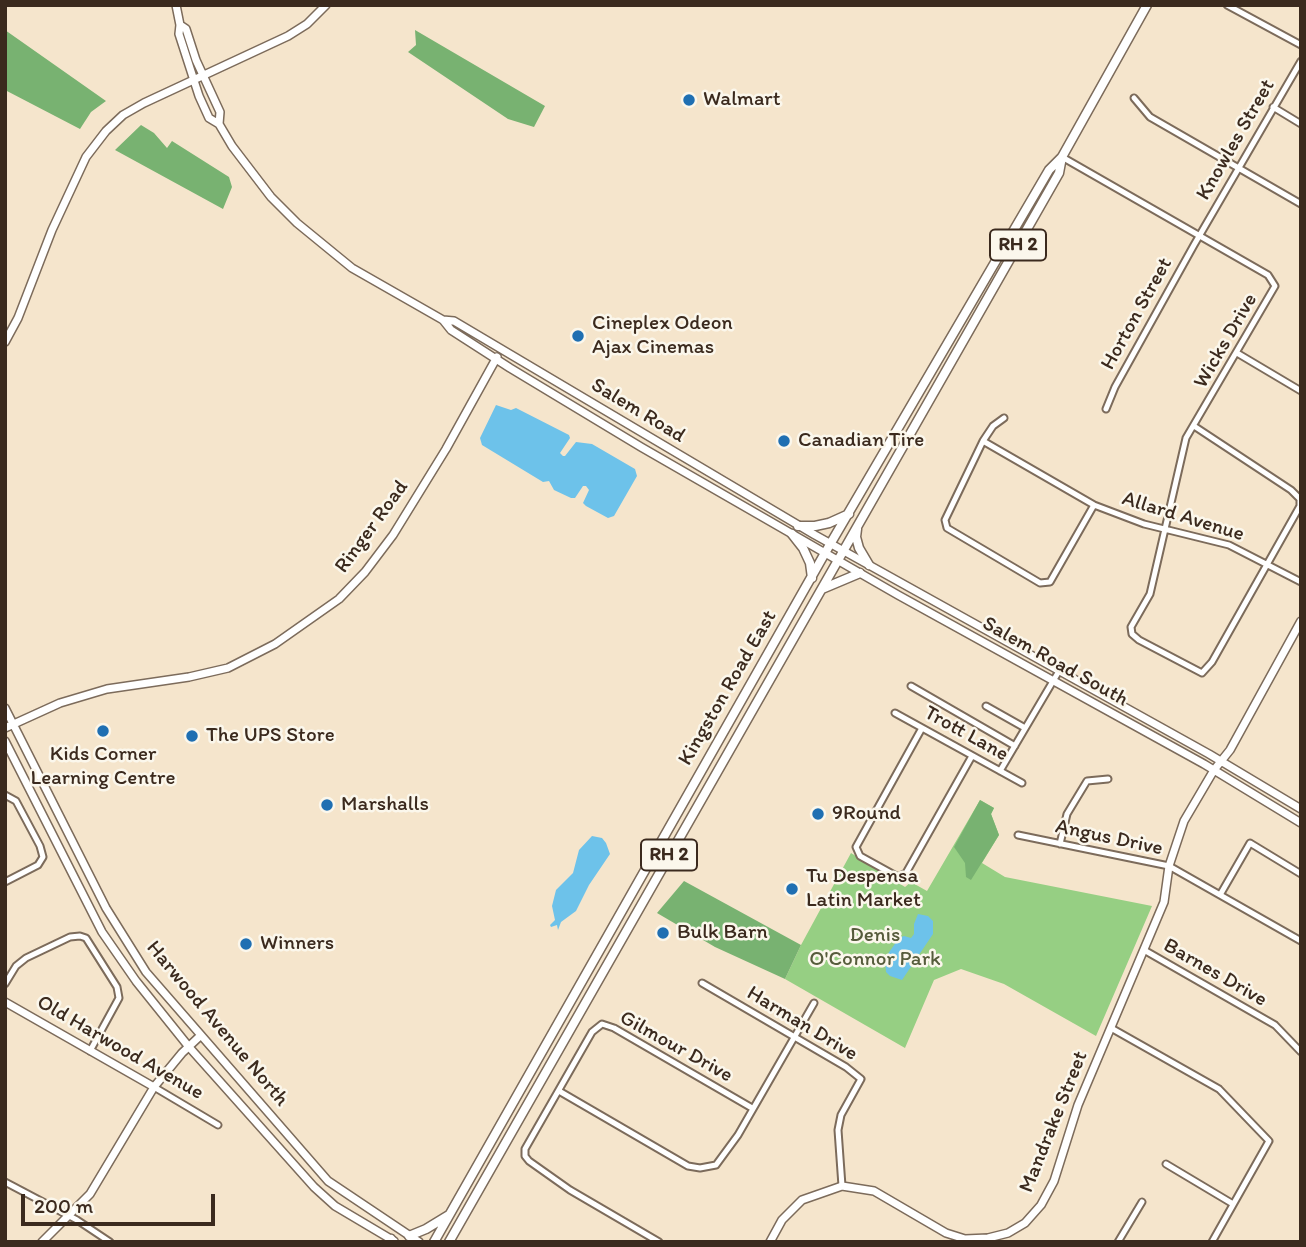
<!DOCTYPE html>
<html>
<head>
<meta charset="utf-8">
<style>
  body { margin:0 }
  #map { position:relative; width:1306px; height:1247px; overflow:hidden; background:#f5e5cc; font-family:Itim,sans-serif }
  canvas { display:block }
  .frame { position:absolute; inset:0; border:7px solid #3b2a1e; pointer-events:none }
  .scale { position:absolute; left:21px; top:1194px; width:194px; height:32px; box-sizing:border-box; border:4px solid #3b2a1e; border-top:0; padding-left:9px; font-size:21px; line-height:24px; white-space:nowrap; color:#3b2a1e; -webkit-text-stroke:5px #fbf7ec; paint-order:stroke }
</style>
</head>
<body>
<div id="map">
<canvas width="1306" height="1247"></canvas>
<div class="frame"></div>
<div class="scale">200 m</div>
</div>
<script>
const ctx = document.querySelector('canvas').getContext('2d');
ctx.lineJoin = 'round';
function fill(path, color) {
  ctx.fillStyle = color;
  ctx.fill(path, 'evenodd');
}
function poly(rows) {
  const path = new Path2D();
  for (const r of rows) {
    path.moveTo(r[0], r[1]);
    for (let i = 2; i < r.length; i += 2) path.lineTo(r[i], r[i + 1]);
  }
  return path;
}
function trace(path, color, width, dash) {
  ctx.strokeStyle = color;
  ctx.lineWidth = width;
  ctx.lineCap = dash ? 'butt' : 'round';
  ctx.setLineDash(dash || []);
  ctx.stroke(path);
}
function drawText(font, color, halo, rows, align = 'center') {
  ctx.font = font + ' Itim,sans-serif';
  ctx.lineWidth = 5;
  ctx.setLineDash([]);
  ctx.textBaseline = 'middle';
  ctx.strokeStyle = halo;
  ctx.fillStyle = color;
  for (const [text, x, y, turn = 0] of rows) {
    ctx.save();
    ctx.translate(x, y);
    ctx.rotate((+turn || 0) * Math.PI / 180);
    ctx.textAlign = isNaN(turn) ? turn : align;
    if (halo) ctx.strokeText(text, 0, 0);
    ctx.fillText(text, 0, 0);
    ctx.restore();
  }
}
fill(poly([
  [980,800,994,808,991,814,999,835,982,863,1005,877,1152,906,1096,1036,1004,984,961,969,934,980,905,1048,785,979,801,945,851,853,905,887,911,882,927,891]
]), '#96cf83');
fill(poly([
  [5,30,106,101,91,112,80,129,5,90],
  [415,30,545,106,534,127,508,119,408,52,416,45],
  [141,125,154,133,167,148,172,141,229,177,232,187,223,209,115,150],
  [980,800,994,808,991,814,999,835,971,880,966,877,965,863,954,847],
  [684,881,801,945,785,979,715,947,657,913]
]), '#78b271');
fill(poly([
  [496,405,511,410,516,408,569,435,570,438,560,453,563,456,565,456,576,442,592,444,635,469,637,476,614,516,608,518,586,506,583,503,589,490,586,486,583,486,575,498,571,498,554,490,549,481,543,482,482,445,480,438],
  [592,836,602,838,606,843,610,854,589,885,576,911,561,922,558,930,557,925,551,927,550,925,555,920,552,906,556,890,573,873,579,850],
  [918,914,928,916,933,921,933,934,902,980,890,976,886,972,885,958,899,938,904,936,911,938,914,934,914,924]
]), '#6dc2ea');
const street = poly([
  [1227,5,1301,45],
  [1134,98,1150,117,1301,204],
  [1273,107,1301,124],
  [1062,157,1268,275,1275,286,1186,438,1150,594,1131,627,1132,634,1139,640,1202,673,1212,662,1300,506,1300,499,1291,490,1194,426],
  [1237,353,1301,391],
  [1106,409,1115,387,1194,245,1301,61],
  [1004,418,993,426,983,441,945,520,947,528,1040,583,1050,582,1094,505],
  [983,441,1094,505,1144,524,1229,545,1301,582],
  [911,686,1015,746],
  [986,706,1025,728],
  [895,713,1022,783],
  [922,728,856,847,860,856,898,877,906,873,972,756],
  [1000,771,1059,671],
  [5,795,16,801,40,846,43,857,38,865,5,882],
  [1018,835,1169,866,1301,941],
  [1060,844,1067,814,1087,781,1108,779],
  [1220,895,1250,843,1301,874],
  [1144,950,1275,1025,1301,1052],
  [702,983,846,1067,861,1079,841,1115,838,1130,842,1186],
  [5,984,16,966,26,958,70,937,80,936,86,938,117,987,119,998,90,1051],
  [1111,1028,1219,1089,1269,1141,1212,1242],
  [154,1087,218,1125],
  [559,1091,688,1166,700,1168,716,1165,738,1135,814,1003],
  [1166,1164,1233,1204],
  [5,1182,77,1220,110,1242],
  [659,1242,570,1190,529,1161,525,1156,525,1149,592,1032,602,1024,614,1028,752,1108],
  [1118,1242,1142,1202]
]);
const secondary = poly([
  [176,5,180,25,179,34,199,96,209,118,219,124,232,146,271,197,297,223,352,268,443,320,451,330,510,368,641,447,898,595,1204,764,1301,823],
  [180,25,186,29,196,60,220,112,219,124],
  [443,320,454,321,815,535,1209,754,1301,809],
  [5,342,18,318,52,230,86,157,106,131,123,115,144,103,288,36,307,24,326,5],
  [5,708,106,908,146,972,328,1181,419,1242],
  [5,728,60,703,107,689,189,677,228,668,275,644,339,599,365,572,393,535,446,449,497,357],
  [5,741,102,932,136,981,189,1047,314,1187,335,1206,394,1241],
  [5,1002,154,1087],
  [42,1242,90,1194,154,1087,182,1053,200,1036],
  [770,1242,782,1220,802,1200,842,1186,874,1191,946,1233,965,1239,988,1238,1008,1233,1025,1223,1041,1205,1054,1181,1078,1105,1164,902,1169,866,1184,821,1214,770,1230,750,1301,621]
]);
const primary = poly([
  [798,526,815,526,829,523,849,514],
  [857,529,856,537,859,548,869,565],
  [792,534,803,548,810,563,812,578],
  [822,589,860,573],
  [409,1236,426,1229,449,1215],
  [391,1239,393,1242],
  [434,1242,825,553,1049,170,1062,157,1147,5],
  [449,1242,1059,173,1062,157]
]);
trace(street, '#7c6b5b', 9);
trace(secondary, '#7c6b5b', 10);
trace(primary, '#7c6b5b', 11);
trace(street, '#fff', 5);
trace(secondary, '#fff', 7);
trace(primary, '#fff', 8);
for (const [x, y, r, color] of [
  [689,100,7,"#1f6fb2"],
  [578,336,7,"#1f6fb2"],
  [784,441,7,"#1f6fb2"],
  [103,731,7,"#1f6fb2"],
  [192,736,7,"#1f6fb2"],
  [327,805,7,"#1f6fb2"],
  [818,814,7,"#1f6fb2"],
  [792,889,7,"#1f6fb2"],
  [663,933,7,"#1f6fb2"],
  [246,944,7,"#1f6fb2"]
]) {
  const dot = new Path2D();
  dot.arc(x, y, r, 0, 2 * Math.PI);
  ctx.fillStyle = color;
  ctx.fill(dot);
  trace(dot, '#fbf7ec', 2.5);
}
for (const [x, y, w] of [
  [1018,245,56],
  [669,855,56]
]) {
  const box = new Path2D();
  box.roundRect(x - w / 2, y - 15.5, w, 31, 5);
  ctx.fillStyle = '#fbf7ec';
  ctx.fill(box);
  trace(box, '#3b2a1e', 2);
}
drawText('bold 19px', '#3b2a1e', null, [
  ["RH 2",1018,245],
  ["RH 2",669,855]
]);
drawText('21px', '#3b2a1e', '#fbf7ec', [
  ["Walmart",703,100],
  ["Cineplex Odeon",592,324],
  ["Ajax Cinemas",592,348],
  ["Canadian Tire",798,441],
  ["The UPS Store",206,736],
  ["Kids Corner",103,755,"center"],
  ["Learning Centre",103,779,"center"],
  ["Marshalls",341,805],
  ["9Round",832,814],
  ["Tu Despensa",806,877],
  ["Latin Market",806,901],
  ["Bulk Barn",677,933],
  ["Winners",260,944]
], 'left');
drawText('21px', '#3b2a1e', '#fbf7ec', [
  ["Knowles Street",1236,140,-60],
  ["Horton Street",1137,314,-61],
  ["Wicks Drive",1226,341,-60],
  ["Salem Road",638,411,31],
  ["Allard Avenue",1183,517,17],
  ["Ringer Road",372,527,-54],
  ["Salem Road South",1055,662,29],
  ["Kingston Road East",728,688,-60],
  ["Trott Lane",966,734,29],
  ["Angus Drive",1109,838,12],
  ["Barnes Drive",1215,973,30],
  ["Harwood Avenue North",217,1024,50],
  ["Harman Drive",802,1024,31],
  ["Gilmour Drive",676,1047,29],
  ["Old Harwood Avenue",120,1048,30],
  ["Mandrake Street",1054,1122,-68]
]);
drawText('21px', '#565c3c', '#fbf7ec', [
  ["Denis",875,936],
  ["O'Connor Park",875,960]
]);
</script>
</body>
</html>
